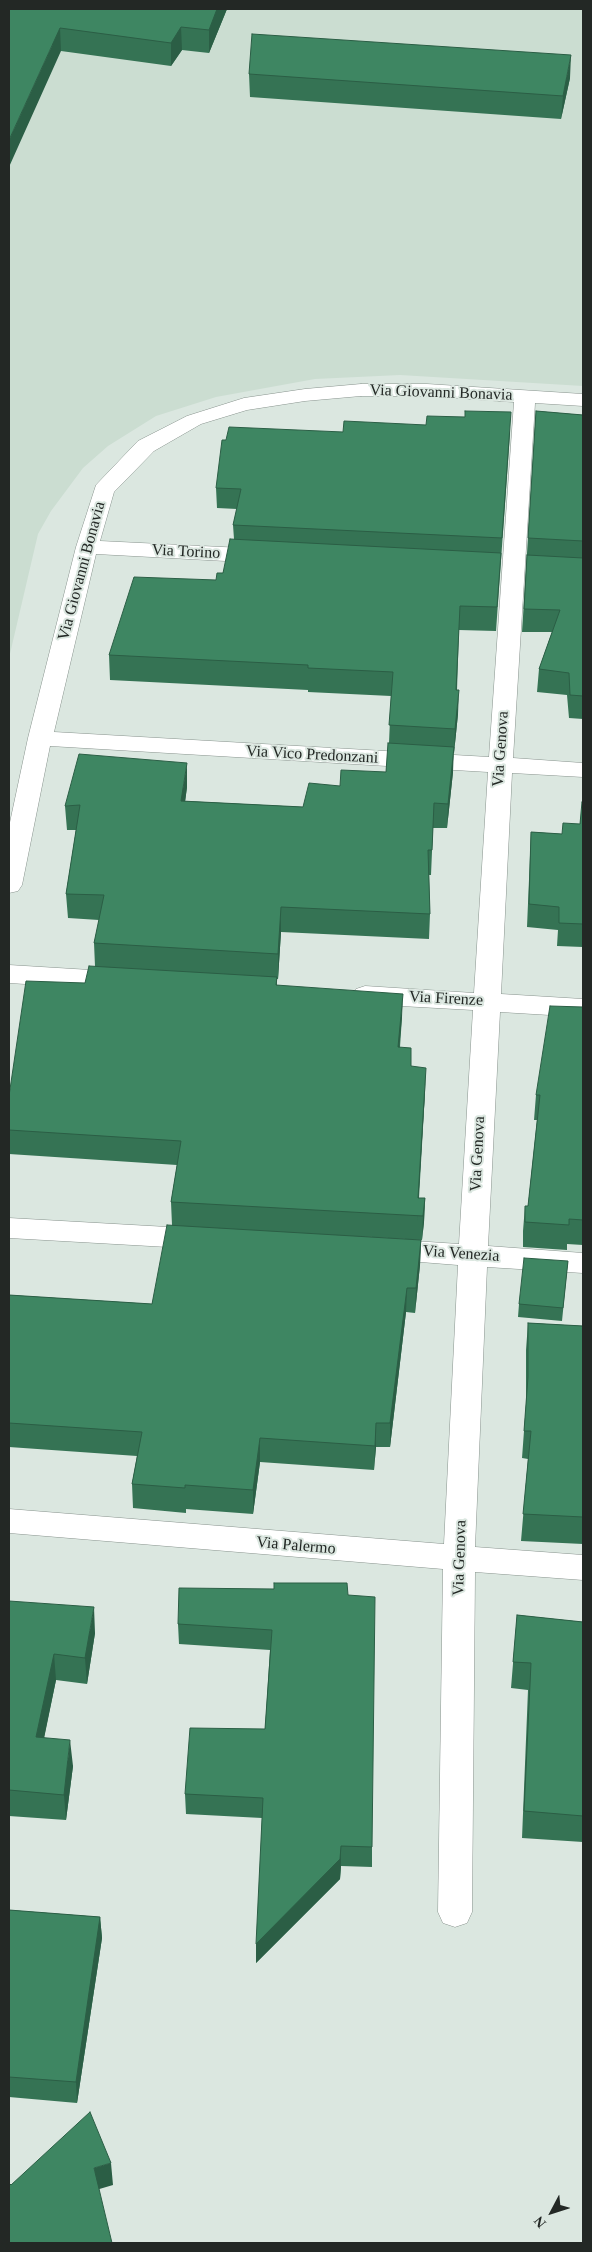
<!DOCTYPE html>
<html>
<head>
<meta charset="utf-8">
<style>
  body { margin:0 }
  #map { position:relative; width:592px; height:2252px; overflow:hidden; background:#dbe7e0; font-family:"Times New Roman",serif }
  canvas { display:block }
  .frame { position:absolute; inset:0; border:10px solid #232825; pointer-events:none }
  .north { position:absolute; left:527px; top:2187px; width:50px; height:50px; -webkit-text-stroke:4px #dbe7e0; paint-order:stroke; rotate:230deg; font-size:14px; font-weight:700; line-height:20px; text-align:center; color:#232825 }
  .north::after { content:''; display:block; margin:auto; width:18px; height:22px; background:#232825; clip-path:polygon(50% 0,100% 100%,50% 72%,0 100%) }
</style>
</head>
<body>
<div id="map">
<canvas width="592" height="2252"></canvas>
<div class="frame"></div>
<div class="north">N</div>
</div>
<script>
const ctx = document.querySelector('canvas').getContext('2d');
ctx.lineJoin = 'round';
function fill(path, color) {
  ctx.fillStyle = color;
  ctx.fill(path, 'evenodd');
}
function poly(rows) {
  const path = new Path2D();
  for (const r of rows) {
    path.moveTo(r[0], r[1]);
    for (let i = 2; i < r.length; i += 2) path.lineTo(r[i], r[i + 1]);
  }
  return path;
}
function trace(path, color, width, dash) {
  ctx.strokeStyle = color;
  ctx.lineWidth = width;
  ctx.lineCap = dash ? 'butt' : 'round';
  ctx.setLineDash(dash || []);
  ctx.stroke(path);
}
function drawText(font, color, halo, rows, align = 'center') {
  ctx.font = font + ' "Times New Roman",serif';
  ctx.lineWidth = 4;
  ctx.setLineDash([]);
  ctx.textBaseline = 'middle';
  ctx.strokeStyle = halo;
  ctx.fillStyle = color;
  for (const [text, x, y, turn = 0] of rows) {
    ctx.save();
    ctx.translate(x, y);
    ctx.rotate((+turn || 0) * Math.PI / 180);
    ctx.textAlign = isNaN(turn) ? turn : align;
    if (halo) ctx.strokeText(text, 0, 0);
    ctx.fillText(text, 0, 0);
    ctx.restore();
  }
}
fill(poly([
  [9,9,583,9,583,386,400,375,315,379,216,397,156,416,108,446,83,468,51,511,38,534,9,658]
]), '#cbddd1');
const minor = poly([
  [361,384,427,384,583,394,583,406,535,403,513,758,583,763,583,777,512,773,501,994,583,999,583,1017,500,1012,488,1246,583,1253,583,1273,487,1267,475,1547,583,1555,583,1580,475,1572,472,1912,467,1923,455,1927,443,1923,438,1912,443,1569,9,1533,9,1509,444,1544,458,1265,383,1259,373,1256,369,1249,373,1242,383,1239,459,1244,473,1010,365,1004,356,1001,352,995,356,989,365,986,474,993,488,772,50,746,22,885,18,891,9,893,9,827,28,738,76,547,96,485,138,441,187,416,244,398,305,389,361,384],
  [361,396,427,396,514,402,489,757,54,732,96,554,263,563,271,561,274,556,271,551,263,549,100,541,114,492,154,451,201,424,247,410,305,401,361,396],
  [9,965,123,972,132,975,136,981,132,987,123,990,9,983,9,965],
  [9,1218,203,1229,213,1232,217,1239,213,1246,203,1249,9,1238,9,1218]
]);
trace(minor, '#88938d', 1);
fill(minor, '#fff');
fill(poly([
  [9,9,227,9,209,53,182,50,171,66,61,51],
  [249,74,570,78,561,119,250,97],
  [465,411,510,433,496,631,459,630,457,690,458,714,454,753,453,753,453,772,447,828,433,828,431,875,429,875,430,914,429,939,281,932,278,979,277,979,277,985,402,1017,400,1047,411,1066,425,1092,419,1198,425,1198,424,1222,422,1240,306,1233,421,1240,420,1265,415,1313,406,1312,390,1447,376,1447,374,1470,260,1462,253,1514,186,1509,186,1513,133,1508,132,1484,137,1456,9,1447,9,1295,152,1304,172,1225,171,1202,177,1165,9,1154,9,1096,85,983,95,966,94,943,99,920,68,918,66,894,76,830,67,830,65,806,187,787,185,801,303,807,340,786,386,772,389,743,391,696,308,692,308,690,110,680,109,655,216,580,223,573,234,539,233,525,237,509,217,508,216,488,343,432,426,425,465,417],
  [536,411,583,415,583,719,569,718,567,695,537,692,539,669,552,632,522,632],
  [583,802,583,947,557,946,558,930,527,927,531,832,562,834,580,824],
  [583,1007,583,1245,567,1244,567,1250,523,1247,523,1231,525,1206,528,1206,537,1120,534,1120,536,1095],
  [568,1261,562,1321,518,1317,519,1304],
  [528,1323,583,1326,583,1544,521,1541,528,1459,522,1458,526,1404,526,1350],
  [348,1595,372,1847,372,1867,341,1866,340,1879,256,1963,262,1818,186,1814,185,1794,265,1729,270,1650,179,1644,178,1624],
  [9,1601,95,1633,87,1684,56,1680,44,1737,73,1766,66,1820,9,1816],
  [517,1615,583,1622,583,1842,522,1838,528,1690,511,1688],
  [9,1910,100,1917,102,1938,77,2103,9,2097]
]), '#357354');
fill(poly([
  [217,9,227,9,209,53,209,30],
  [181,27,182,50,171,66,171,43],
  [60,28,61,51,9,167,9,140],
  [571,55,570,78,561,119,563,96],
  [459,690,458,714,454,753,455,729],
  [454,747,453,772,447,828,448,804],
  [187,763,187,787,182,826,181,801],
  [281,907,281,932,278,979,278,954],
  [403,994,402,1017,397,1071,398,1047],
  [426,1068,425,1092,417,1221,418,1198],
  [425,1198,424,1222,422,1240,423,1216],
  [421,1240,420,1265,415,1313,416,1288],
  [407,1288,406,1312,390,1447,390,1423],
  [376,1423,376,1447,374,1470,375,1446],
  [260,1438,260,1462,253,1514,253,1490],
  [94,1607,95,1633,87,1684,85,1658],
  [54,1654,56,1680,39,1763,36,1737],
  [70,1740,73,1766,66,1820,64,1795],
  [341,1846,341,1866,340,1879,256,1963,256,1944],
  [100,1917,102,1938,77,2103,76,2082],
  [111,2163,113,2185,96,2190,94,2168]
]), '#2b5e45');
const building = poly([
  [9,9,217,9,209,30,181,27,171,43,60,28,9,140,9,9],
  [252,34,571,55,563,96,249,74,252,34],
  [465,411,511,412,502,538,233,525,241,489,216,488,222,440,226,440,229,427,343,432,344,421,426,425,427,416,465,417,465,411],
  [536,411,583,415,583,541,528,538,536,411],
  [230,539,501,553,497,607,460,606,456,690,459,690,455,729,389,725,393,672,308,668,308,665,109,655,134,577,216,580,217,573,223,573,230,539],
  [527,555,583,558,583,696,570,695,569,673,539,669,560,610,524,609,527,555],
  [388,743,454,747,448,804,434,803,432,850,428,850,430,914,281,907,278,954,94,943,104,895,66,894,80,805,65,806,79,754,187,763,181,801,303,807,309,783,340,786,341,770,386,772,388,743],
  [582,802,583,802,583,924,559,923,559,907,529,904,531,832,562,834,563,823,580,824,582,802],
  [89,966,277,977,276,985,403,994,398,1047,411,1048,411,1066,426,1068,418,1198,425,1198,423,1216,171,1202,181,1141,9,1130,9,1096,26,981,85,983,89,966],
  [550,1006,583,1007,583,1220,569,1219,569,1225,525,1222,525,1206,528,1206,540,1095,536,1095,550,1006],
  [167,1225,421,1240,416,1288,407,1288,390,1423,376,1423,375,1446,260,1438,253,1490,185,1485,185,1488,132,1484,142,1432,9,1423,9,1295,152,1304,167,1225],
  [524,1258,568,1261,563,1308,519,1304,524,1258],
  [528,1323,583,1326,583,1517,523,1514,531,1431,524,1431,528,1377,528,1323],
  [274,1583,347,1583,348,1595,375,1597,372,1847,341,1846,340,1859,256,1944,263,1798,185,1794,190,1728,265,1729,272,1630,178,1624,179,1588,274,1589,274,1583],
  [9,1601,94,1607,85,1658,54,1654,36,1737,70,1740,64,1795,9,1790,9,1601],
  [517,1615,583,1622,583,1816,524,1811,531,1663,513,1662,517,1615],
  [9,1910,100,1917,76,2082,9,2077,9,1910],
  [90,2112,111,2163,94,2168,112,2243,9,2243,9,2183,11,2185,90,2112]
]);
fill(building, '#3e8662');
trace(building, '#2b5e45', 1);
drawText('16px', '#232825', '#dbe7e0', [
  ["Via Giovanni Bonavia",441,393,2],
  ["Via Torino",186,552,3],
  ["Via Giovanni Bonavia",82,571,-75],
  ["Via Genova",501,749,-86],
  ["Via Vico Predonzani",312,755,3],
  ["Via Firenze",446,999,3],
  ["Via Genova",478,1154,-87],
  ["Via Venezia",461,1254,4],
  ["Via Palermo",296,1546,5],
  ["Via Genova",460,1558,-88]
]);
</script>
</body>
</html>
